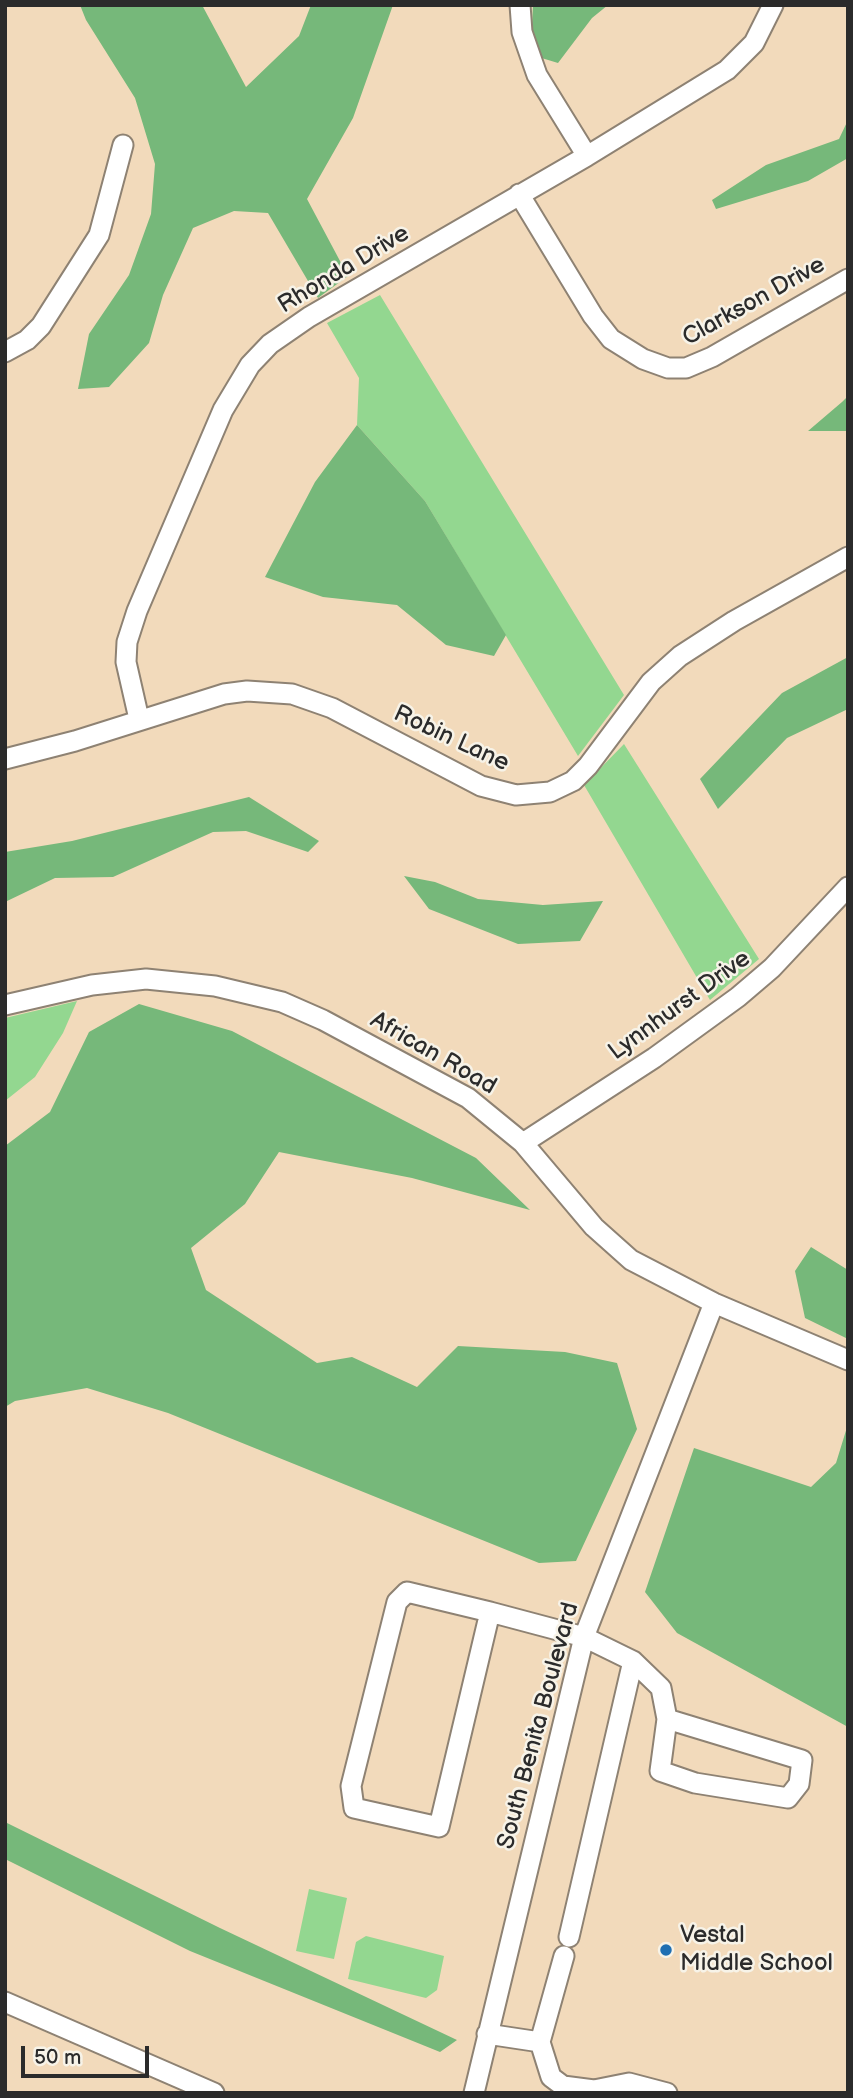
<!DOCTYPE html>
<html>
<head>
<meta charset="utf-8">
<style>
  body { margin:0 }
  #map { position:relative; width:853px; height:2098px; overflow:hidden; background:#f2dabb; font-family:"Balsamiq Sans",sans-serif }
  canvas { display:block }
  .frame { position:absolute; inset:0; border:7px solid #2b2b2b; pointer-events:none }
  .scale { position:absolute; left:21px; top:2046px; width:128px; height:32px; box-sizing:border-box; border:4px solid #2b2b2b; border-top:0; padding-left:9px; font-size:21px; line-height:24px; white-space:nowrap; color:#2b2b2b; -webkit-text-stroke:5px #f7f3e8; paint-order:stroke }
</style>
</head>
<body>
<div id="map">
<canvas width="853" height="2098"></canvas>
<div class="frame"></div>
<div class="scale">50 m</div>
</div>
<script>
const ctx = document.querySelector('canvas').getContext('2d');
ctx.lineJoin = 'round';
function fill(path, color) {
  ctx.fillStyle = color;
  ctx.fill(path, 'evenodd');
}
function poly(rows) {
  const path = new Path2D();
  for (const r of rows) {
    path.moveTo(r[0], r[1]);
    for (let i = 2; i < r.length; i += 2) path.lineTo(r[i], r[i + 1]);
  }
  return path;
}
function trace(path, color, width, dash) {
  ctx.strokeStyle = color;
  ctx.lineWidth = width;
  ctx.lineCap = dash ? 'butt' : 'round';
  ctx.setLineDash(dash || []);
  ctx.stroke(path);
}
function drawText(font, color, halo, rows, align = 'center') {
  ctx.font = font + ' "Balsamiq Sans",sans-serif';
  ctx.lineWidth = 5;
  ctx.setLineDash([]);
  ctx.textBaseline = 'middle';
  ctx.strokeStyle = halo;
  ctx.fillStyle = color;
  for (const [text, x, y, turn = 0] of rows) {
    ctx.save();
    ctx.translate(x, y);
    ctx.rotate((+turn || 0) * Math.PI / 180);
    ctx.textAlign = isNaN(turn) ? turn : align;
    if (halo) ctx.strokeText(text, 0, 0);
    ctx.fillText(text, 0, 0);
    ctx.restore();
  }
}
fill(poly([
  [380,295,624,695,578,756,425,501,357,425,359,378,327,323],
  [624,744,759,959,710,1000,584,785],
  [77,1001,63,1033,35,1077,5,1101,5,1018],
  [309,1889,347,1898,334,1959,296,1951],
  [366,1936,444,1956,437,1990,426,1998,348,1979,356,1942]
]), '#93d790');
fill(poly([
  [80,5,202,5,246,87,299,36,311,5,393,5,353,118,307,199,348,276,318,298,268,213,234,211,193,228,163,295,149,343,109,387,78,389,89,334,129,275,151,214,155,164,135,98,86,20],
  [533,5,608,5,592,18,558,63,535,56,532,25],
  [848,120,848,158,808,181,716,209,712,200,766,165,839,139],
  [848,396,848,431,808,431,842,402],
  [357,425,425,501,506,635,494,656,446,645,397,605,323,597,265,577,315,482],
  [848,657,848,709,787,738,718,809,700,779,782,693],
  [249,797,319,841,308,852,246,831,213,832,113,877,55,878,5,902,5,852,72,841],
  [404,876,435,882,478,899,543,905,603,901,580,941,518,944,429,909],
  [139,1004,232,1031,476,1158,530,1210,412,1178,279,1152,245,1204,191,1248,206,1290,317,1363,352,1357,417,1387,458,1346,565,1352,617,1363,637,1429,576,1561,539,1563,168,1413,87,1388,15,1401,5,1407,5,1146,50,1112,89,1032],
  [811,1247,848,1270,848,1339,805,1318,795,1271],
  [848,1424,848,1727,677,1633,645,1592,694,1448,811,1487,836,1463],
  [5,1822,220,1928,457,2040,440,2052,190,1951,5,1859]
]), '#76b87a');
const minor = poly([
  [520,5,522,32,537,75,587,156],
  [519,194,593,316,611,339,643,359,668,368,686,368,712,357,848,279],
  [5,352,27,340,41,326,99,235,123,145],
  [139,719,126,662,127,642,137,611,223,410,250,365,270,344,309,317,587,156,727,70,754,43,773,5],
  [5,759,75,741,224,694,247,691,292,694,332,708,481,786,516,795,550,792,573,781,588,766,651,682,680,656,734,621,848,557],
  [5,1005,92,985,146,979,215,986,282,1002,323,1020,468,1098,523,1143,594,1227,631,1260,714,1303,848,1360],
  [523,1143,654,1058,738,997,772,968,848,887],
  [490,1612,439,1827,354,1808,351,1786,397,1602,407,1592,490,1612,584,1637,633,1661,661,1688,667,1719,660,1771,695,1783,788,1798,799,1784,802,1760,667,1719],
  [569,1937,633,1661],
  [564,1956,540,2042,551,2077,563,2086,594,2090,629,2083,667,2093],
  [5,2002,214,2093],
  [487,2034,540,2042],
  [474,2093,584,1637,714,1303]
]);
trace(minor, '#8e8273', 23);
trace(minor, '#fff', 19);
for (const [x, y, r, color] of [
  [666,1950,7,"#1f6fb2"]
]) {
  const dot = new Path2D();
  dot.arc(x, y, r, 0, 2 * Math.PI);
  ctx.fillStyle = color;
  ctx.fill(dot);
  trace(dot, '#f7f3e8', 2.5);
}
drawText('24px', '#2b2b2b', '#f7f3e8', [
  ["Rhonda Drive",344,270,-31],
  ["Clarkson Drive",754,302,-29],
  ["Robin Lane",451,739,25],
  ["Lynnhurst Drive",680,1006,-36],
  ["African Road",433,1054,30],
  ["South Benita Boulevard",539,1726,-75]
]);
drawText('24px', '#2b2b2b', '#f7f3e8', [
  ["Vestal",680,1936],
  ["Middle School",680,1964]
], 'left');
</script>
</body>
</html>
